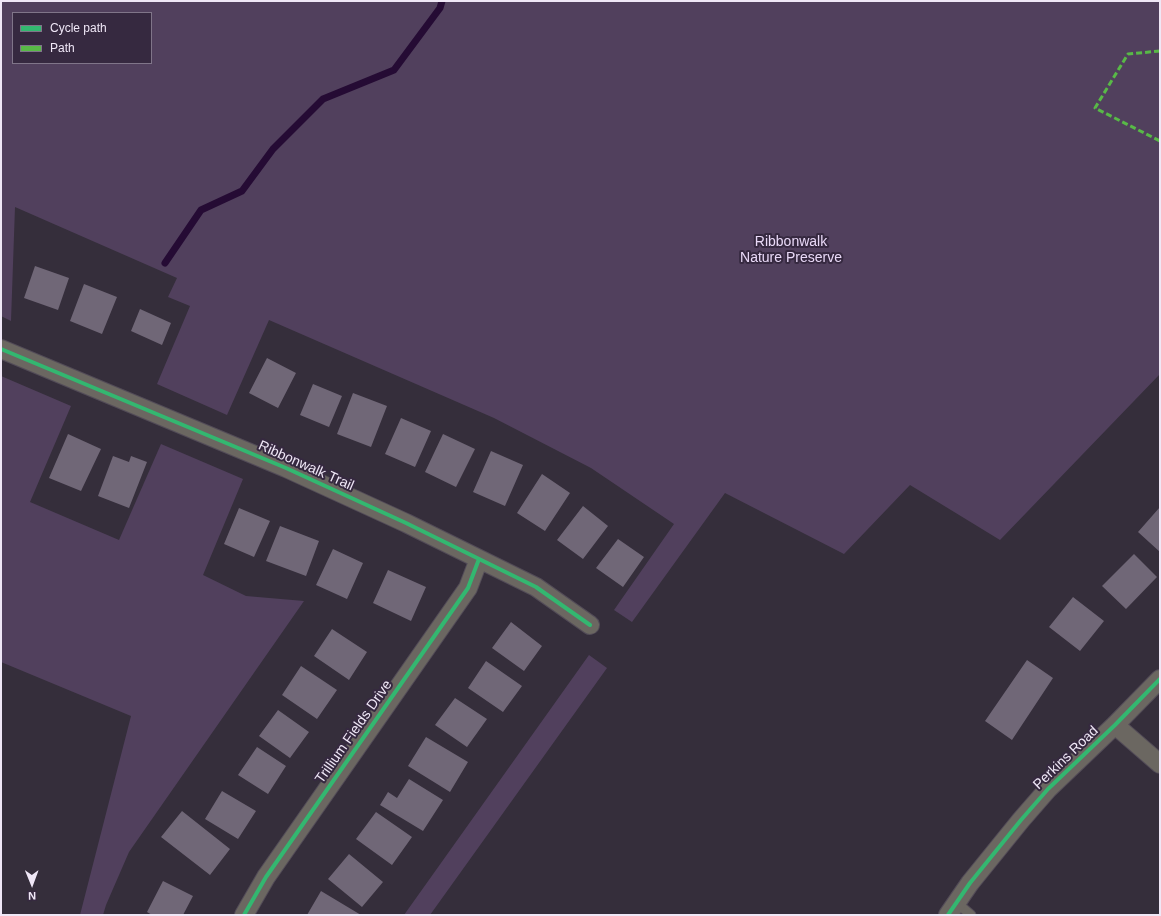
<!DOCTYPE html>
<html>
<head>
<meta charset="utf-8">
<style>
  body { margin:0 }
  #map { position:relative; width:1161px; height:916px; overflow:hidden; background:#352e3b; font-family:Arial,sans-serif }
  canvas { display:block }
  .frame { position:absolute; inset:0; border:2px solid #efe7f6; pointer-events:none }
  .legend { position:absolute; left:12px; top:12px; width:140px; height:52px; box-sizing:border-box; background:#362940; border:1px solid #807589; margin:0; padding:5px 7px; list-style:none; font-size:12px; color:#efe7f6 }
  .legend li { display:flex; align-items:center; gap:8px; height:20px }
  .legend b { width:20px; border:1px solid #807589 }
  .north { position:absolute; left:12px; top:864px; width:40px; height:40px; -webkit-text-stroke:3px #362940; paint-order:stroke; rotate:179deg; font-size:11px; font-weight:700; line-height:16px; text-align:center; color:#efe7f6 }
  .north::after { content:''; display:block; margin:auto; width:14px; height:18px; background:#efe7f6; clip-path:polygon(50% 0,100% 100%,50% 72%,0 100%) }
</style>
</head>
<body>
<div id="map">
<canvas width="1161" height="916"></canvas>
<div class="frame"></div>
<ul class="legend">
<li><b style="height:5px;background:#33b770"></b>Cycle path</li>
<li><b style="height:5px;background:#58b947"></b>Path</li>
</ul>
<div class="north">N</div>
</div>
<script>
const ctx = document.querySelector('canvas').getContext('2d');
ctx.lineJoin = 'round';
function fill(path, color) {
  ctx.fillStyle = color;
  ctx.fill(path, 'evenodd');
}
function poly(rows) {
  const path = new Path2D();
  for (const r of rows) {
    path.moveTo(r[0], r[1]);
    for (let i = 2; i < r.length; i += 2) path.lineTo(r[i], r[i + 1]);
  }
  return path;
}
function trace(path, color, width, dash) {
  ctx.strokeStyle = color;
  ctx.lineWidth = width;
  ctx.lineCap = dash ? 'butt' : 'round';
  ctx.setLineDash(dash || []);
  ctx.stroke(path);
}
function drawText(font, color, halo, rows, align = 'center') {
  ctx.font = font + ' Arial,sans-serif';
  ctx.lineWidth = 4;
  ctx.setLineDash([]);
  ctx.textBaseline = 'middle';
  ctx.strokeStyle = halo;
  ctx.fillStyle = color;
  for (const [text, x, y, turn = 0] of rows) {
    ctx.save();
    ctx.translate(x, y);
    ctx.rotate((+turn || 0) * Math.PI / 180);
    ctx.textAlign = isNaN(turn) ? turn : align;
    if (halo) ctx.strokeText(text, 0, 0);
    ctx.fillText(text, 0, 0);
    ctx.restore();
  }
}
fill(poly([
  [1,1,1160,1,1160,374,1000,540,910,485,844,554,725,493,632,622,614,610,674,524,591,468,494,418,269,320,227,415,157,384,190,306,168,297,177,278,15,207,11,321,1,316],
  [13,13,151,13,151,63,13,63],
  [1,376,71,406,30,502,119,540,161,444,243,479,203,575,246,596,304,601,129,852,106,905,103,915,80,915,131,716,1,662],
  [589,655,607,668,430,915,404,915]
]), '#51405d');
trace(poly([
  [165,263,201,210,242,191,273,149,323,99,394,70,440,8,442,1]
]), '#250b34', 7);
fill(poly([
  [35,266,69,278,58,310,24,298],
  [84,284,117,297,102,334,70,321],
  [140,309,171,323,162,345,131,331],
  [267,358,296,373,278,408,249,393],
  [313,384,342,396,329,427,300,415],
  [353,393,387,406,371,447,337,434],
  [401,418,431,431,415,467,385,454],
  [68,434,101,449,81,491,49,478],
  [443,434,475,449,456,487,425,472],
  [491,451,523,465,505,506,473,492],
  [113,456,129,462,131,456,147,462,129,508,98,496],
  [542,474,570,493,545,531,517,513],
  [583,506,608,526,583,559,557,540],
  [1160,507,1160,552,1138,532],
  [239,508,270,521,254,557,224,544],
  [280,526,319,541,306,576,266,561],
  [618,539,644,557,623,587,596,568],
  [333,549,363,563,347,599,316,585],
  [1134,554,1157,577,1126,609,1102,586],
  [388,570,426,587,411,621,373,603],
  [1073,597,1104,621,1080,651,1049,627],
  [511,622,542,646,524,671,492,648],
  [332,629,367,652,349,680,314,656],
  [1027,660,1053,678,1012,740,985,721],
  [486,661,522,686,503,712,468,688],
  [301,666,337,690,317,719,282,695],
  [455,698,487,719,467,747,435,725],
  [278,710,309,732,290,758,259,736],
  [426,737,468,762,450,792,408,766],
  [257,747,286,766,268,794,238,775],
  [409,779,443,800,423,831,380,805,388,792,397,798],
  [222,791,256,811,238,839,205,819],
  [182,811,230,849,210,875,161,837],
  [376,812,412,837,392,865,356,839],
  [349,854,383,882,362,907,328,879],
  [163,881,193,896,183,915,152,915,147,912],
  [321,891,361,915,307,915]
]), '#706777');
const lane = poly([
  [957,903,971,915]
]);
const street = poly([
  [1,349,286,468,406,523,536,587,590,625],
  [1115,725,1160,764],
  [244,915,266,877,468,588,479,559],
  [948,915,970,883,1021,820,1048,789,1115,725,1160,679]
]);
trace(lane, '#534c58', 11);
trace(street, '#534c58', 20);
trace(lane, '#6b6761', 9);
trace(street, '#6b6761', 18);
trace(poly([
  [1160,51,1128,54,1095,108,1160,141]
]), '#58b947', 3, [6, 3]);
trace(poly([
  [1,349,286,468,406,523,536,587,590,625],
  [244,915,266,877,468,588,479,559],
  [948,915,970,883,1021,820,1048,789,1115,725,1160,679]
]), '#33b770', 4);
drawText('14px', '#e9d9f7', '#362940', [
  ["Ribbonwalk",791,242],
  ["Nature Preserve",791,258]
]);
drawText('14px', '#efe7f6', '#362940', [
  ["Ribbonwalk Trail",306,466,24],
  ["Trillium Fields Drive",354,732,-55],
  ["Perkins Road",1066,758,-44]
]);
</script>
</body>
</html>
